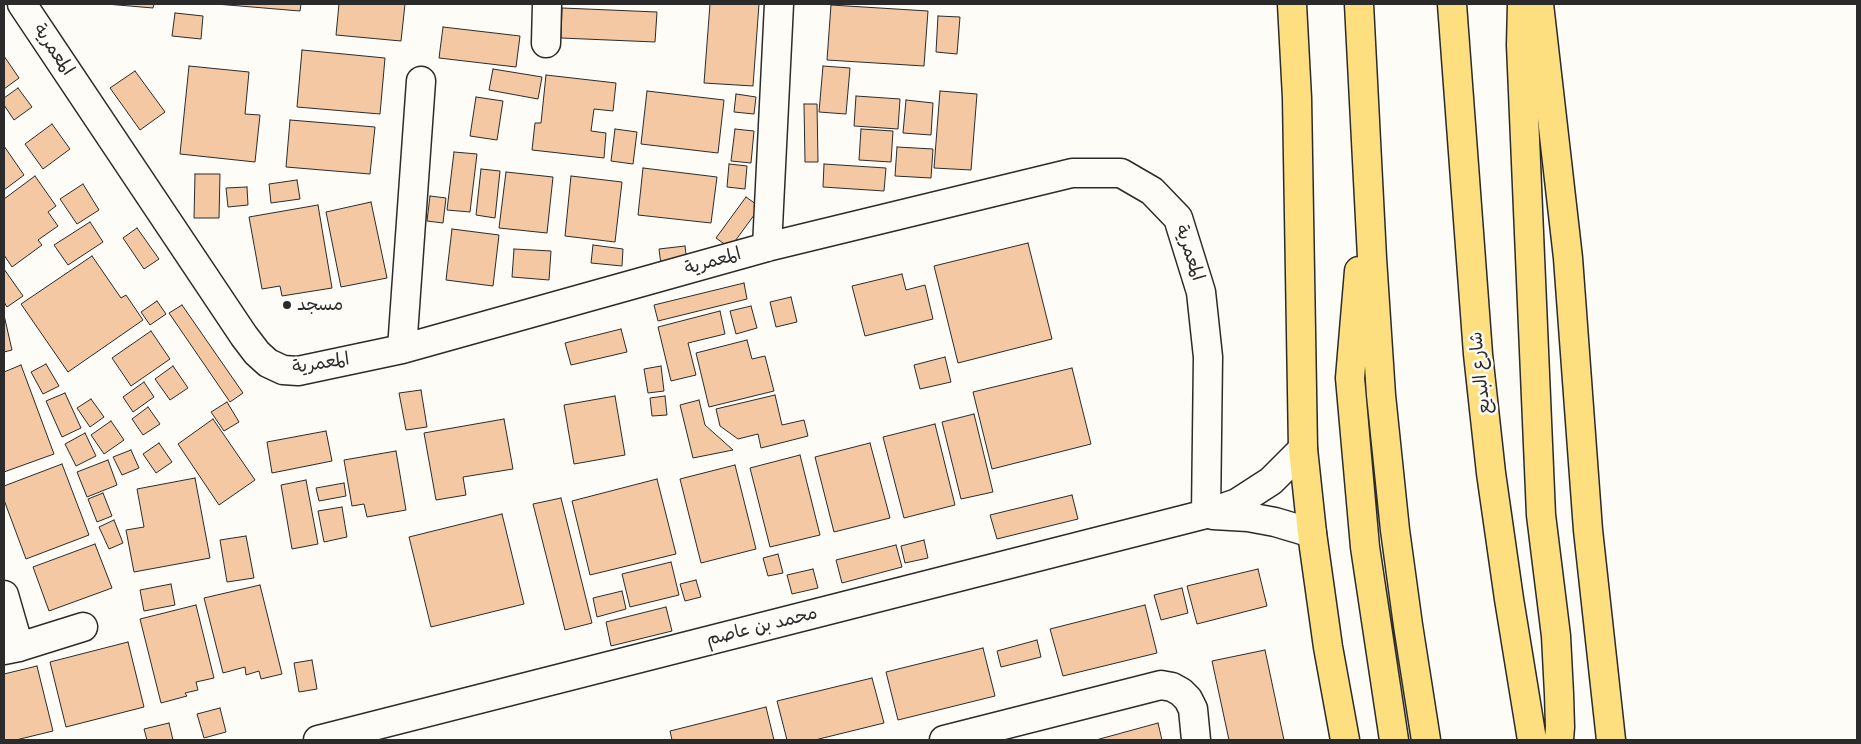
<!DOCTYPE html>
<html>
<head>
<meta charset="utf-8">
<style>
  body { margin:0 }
  #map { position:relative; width:1861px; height:744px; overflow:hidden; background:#fdfcf7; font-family:Itim,sans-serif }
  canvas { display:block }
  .frame { position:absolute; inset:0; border:5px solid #2b2b2b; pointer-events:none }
</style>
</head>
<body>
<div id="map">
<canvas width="1861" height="744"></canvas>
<div class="frame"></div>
</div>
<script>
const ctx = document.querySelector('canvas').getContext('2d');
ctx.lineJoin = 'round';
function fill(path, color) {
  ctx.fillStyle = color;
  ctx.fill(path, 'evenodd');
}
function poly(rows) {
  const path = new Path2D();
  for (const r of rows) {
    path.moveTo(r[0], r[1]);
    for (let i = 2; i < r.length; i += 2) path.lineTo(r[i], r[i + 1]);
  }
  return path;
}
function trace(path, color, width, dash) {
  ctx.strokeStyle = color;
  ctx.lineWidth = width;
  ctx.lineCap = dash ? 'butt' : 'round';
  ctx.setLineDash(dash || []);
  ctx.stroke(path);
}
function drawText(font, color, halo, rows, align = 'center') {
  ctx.font = font + ' Itim,"Playpen Sans Arabic",sans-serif';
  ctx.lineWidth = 5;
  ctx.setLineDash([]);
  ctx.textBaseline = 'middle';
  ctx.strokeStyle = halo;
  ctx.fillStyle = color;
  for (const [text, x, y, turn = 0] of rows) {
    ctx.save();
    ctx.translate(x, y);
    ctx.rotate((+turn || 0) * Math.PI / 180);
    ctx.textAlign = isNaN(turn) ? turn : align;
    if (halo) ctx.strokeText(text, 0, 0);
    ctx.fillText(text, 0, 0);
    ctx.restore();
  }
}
const building = poly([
  [106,4,154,4,153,8,106,4],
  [216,4,301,4,300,11,216,4],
  [339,4,405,4,401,41,336,35,339,4],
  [710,4,759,4,753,86,704,83,710,4],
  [831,5,928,11,924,66,827,60,831,5],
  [562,8,657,12,655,42,561,38,562,8],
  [175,13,203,16,201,39,172,36,175,13],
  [938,16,960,17,957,54,936,52,938,16],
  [443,27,520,36,516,67,439,58,443,27],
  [302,50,385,58,380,114,297,107,302,50],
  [4,56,19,78,4,89,4,56],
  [189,66,249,72,245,114,260,115,255,162,180,154,189,66],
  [823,66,850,68,846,114,819,112,823,66],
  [493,69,542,77,538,99,489,90,493,69],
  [135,71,165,112,140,130,110,88,135,71],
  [546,75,616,83,613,111,594,109,591,131,606,133,604,158,532,150,535,123,541,123,546,75],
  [18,88,32,107,14,120,4,105,4,98,18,88],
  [647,91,724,100,718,153,641,144,647,91],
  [940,91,977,94,971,170,934,168,940,91],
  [736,94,756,97,754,114,734,112,736,94],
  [856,96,900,99,898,129,854,126,856,96],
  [476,97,503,101,497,140,470,136,476,97],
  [906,100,933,103,931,135,903,133,906,100],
  [804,104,817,104,818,162,805,162,804,104],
  [290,120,375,127,370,174,286,167,290,120],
  [52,124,70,149,43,169,25,144,52,124],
  [615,129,637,132,633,164,611,161,615,129],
  [735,129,754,131,751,163,731,161,735,129],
  [861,129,893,131,891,162,859,160,861,129],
  [4,146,24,175,4,190,4,146],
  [897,147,933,149,931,178,895,176,897,147],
  [454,152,477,154,470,212,447,210,454,152],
  [729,164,747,166,745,189,727,187,729,164],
  [824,164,886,168,884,191,823,187,824,164],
  [643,168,717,177,711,223,638,215,643,168],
  [481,169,500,171,495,218,476,215,481,169],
  [506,172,553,177,547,233,499,228,506,172],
  [195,174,220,174,219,218,194,218,195,174],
  [35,176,56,206,48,212,58,226,38,240,42,245,12,267,4,255,4,199,35,176],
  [571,176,622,182,615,242,565,236,571,176],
  [297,180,300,199,271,203,269,184,297,180],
  [83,184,99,210,77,224,60,199,83,184],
  [247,187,248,205,228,207,226,188,247,187],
  [430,196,446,198,443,223,427,221,430,196],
  [746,197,760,207,730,248,716,238,746,197],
  [371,202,387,278,341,287,326,212,371,202],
  [318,205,332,288,282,296,280,286,262,289,249,217,318,205],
  [90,222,103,242,68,265,54,245,90,222],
  [137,228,159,259,144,269,123,238,137,228],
  [452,229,499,235,493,286,446,280,452,229],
  [1028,243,1052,339,958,363,934,266,1028,243],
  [593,245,623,249,622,266,591,263,593,245],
  [685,246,687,262,661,265,659,249,685,246],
  [514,249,551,251,549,280,512,277,514,249],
  [92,256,121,298,126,295,143,320,68,372,21,304,92,256],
  [4,269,23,296,7,307,4,302,4,269],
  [902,274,906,290,925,285,933,319,865,336,852,286,902,274],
  [744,283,747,299,658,321,654,305,744,283],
  [791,297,797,322,776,327,770,302,791,297],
  [157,301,166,314,150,325,141,312,157,301],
  [182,305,243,393,230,402,169,313,182,305],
  [751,306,757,328,736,334,730,311,751,306],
  [720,311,725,334,688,343,696,375,671,381,658,327,720,311],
  [4,315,12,350,4,352,4,315],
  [621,329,627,352,571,365,565,343,621,329],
  [151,331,170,359,131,386,112,358,151,331],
  [747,340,752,359,765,356,774,391,709,407,696,353,747,340],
  [945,357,951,382,920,389,914,365,945,357],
  [46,364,59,386,43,394,31,372,46,364],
  [21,365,54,454,4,472,4,372,21,365],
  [173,366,188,388,170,400,155,379,173,366],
  [661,366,664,391,648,393,644,369,661,366],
  [1072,368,1091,444,992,469,973,392,1072,368],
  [144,382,154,397,133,412,123,397,144,382],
  [421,390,427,427,406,430,399,393,421,390],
  [65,393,81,428,62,437,46,401,65,393],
  [775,395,782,425,804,420,808,436,761,448,758,434,738,439,720,426,716,409,775,395],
  [615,396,625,455,574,464,564,405,615,396],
  [665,396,667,415,652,416,650,398,665,396],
  [91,399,104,417,90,427,77,408,91,399],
  [699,400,705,425,733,450,693,458,680,405,699,400],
  [227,402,239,422,224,431,211,412,227,402],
  [148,407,160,424,143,435,132,419,148,407],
  [974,414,993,492,961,499,942,422,974,414],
  [213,419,255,480,219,505,178,444,213,419],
  [504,419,513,469,463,477,466,495,436,500,424,433,504,419],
  [111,421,124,440,104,454,91,435,111,421],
  [935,424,955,505,904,518,883,437,935,424],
  [326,431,332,461,272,473,267,442,326,431],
  [85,433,96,456,76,466,65,444,85,433],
  [159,443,172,462,156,473,143,454,159,443],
  [870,443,890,518,834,532,815,457,870,443],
  [131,450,139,468,122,475,113,457,131,450],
  [396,451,406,510,367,517,364,504,352,506,344,460,396,451],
  [800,455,820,535,770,547,750,468,800,455],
  [108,460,117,485,87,497,77,472,108,460],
  [62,464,89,535,26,559,4,500,4,486,62,464],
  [735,465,756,549,701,563,680,479,735,465],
  [195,478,210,558,134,572,126,530,144,527,137,489,195,478],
  [657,479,676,554,590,575,572,501,657,479],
  [306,480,318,544,292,549,281,485,306,480],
  [344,483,346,496,319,501,316,488,344,483],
  [103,493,112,516,97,522,88,499,103,493],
  [1072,495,1078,519,997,539,990,515,1072,495],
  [561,498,592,623,565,630,533,504,561,498],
  [342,507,347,537,324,542,318,511,342,507],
  [502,514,524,604,431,627,409,537,502,514],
  [114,520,123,543,109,549,99,527,114,520],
  [246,536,254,578,227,582,220,540,246,536],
  [924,540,928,558,905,563,901,546,924,540],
  [95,544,112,588,49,611,33,567,95,544],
  [896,545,902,567,842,583,836,560,896,545],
  [778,554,783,573,768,576,763,558,778,554],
  [671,562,679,595,630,607,622,574,671,562],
  [813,569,818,588,792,594,787,575,813,569],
  [1258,569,1267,606,1197,624,1187,586,1258,569],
  [696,580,701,597,685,601,680,584,696,580],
  [171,584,175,605,144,611,140,590,171,584],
  [260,585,282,674,261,679,259,671,246,675,245,667,223,673,204,598,260,585],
  [1182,588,1188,613,1161,620,1154,595,1182,588],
  [622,591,626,609,597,617,593,598,622,591],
  [196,605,214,678,196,682,198,690,185,693,187,696,161,703,140,619,196,605],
  [1145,605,1157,653,1063,676,1050,629,1145,605],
  [666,607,672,631,611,646,606,622,666,607],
  [1037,640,1041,657,1001,667,997,651,1037,640],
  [128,642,144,707,66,727,50,662,128,642],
  [983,648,995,696,898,720,886,672,983,648],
  [1265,650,1284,740,1229,740,1212,661,1265,650],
  [312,660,317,689,299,692,294,663,312,660],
  [37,666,53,731,16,740,4,740,4,674,37,666],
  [872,678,884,723,815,740,787,740,777,701,872,678],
  [766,707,774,740,672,740,670,731,766,707],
  [220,708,226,732,204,738,197,714,220,708],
  [169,723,173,740,147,740,144,729,169,723],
  [1158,723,1162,740,1096,740,1158,723]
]);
fill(building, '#f3c8a2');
trace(building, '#2b2b2b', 1);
const minor = poly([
  [22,4,244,336,257,353,268,363,283,370,298,371,402,349,767,247,1072,173,1121,173,1152,191,1178,218,1201,292,1208,357,1206,514],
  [546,43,547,4],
  [767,247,779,4],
  [402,349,421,81],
  [1213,515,1248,517,1275,522,1312,533],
  [4,595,19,647,4,650],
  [19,647,83,627],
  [318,740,1206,514,1237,503,1271,481,1303,449],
  [944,740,1161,685,1172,687,1181,692,1188,699,1193,709,1196,740]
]);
const major = poly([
  [1292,4,1297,98,1303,449,1312,533,1328,647,1345,740],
  [1539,4,1568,258,1588,530,1611,740]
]);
const highway = poly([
  [1359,4,1372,258,1381,395,1395,530,1408,625,1426,740],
  [1452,4,1478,354,1491,473,1509,599,1532,740],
  [1522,4,1521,45,1541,515,1556,636,1559,694,1560,727,1559,740],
  [1359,271,1350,378,1365,547,1394,740]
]);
trace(minor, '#2b2b2b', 31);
trace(major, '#2b2b2b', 31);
trace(highway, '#2b2b2b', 31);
trace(minor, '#fdfcf7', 28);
trace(major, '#fedf80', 28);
trace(highway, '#fedf80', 28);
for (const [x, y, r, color] of [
  [287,305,5,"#2b2b2b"]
]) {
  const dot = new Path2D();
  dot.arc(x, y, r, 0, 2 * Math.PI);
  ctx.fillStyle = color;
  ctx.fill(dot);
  trace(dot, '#fdfcf7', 2);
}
drawText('18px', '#2b2b2b', '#fdfcf7', [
  ["المعمرية",53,50,56],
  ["المعمرية",1189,253,72],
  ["المعمرية",713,262,-16],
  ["المعمرية",321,364,-9],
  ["شارع البديع",1481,373,-96],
  ["محمد بن عاصم",762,627,-14]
]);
drawText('18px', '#2b2b2b', '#fdfcf7', [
  ["مسجد",297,305]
], 'left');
</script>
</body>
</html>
